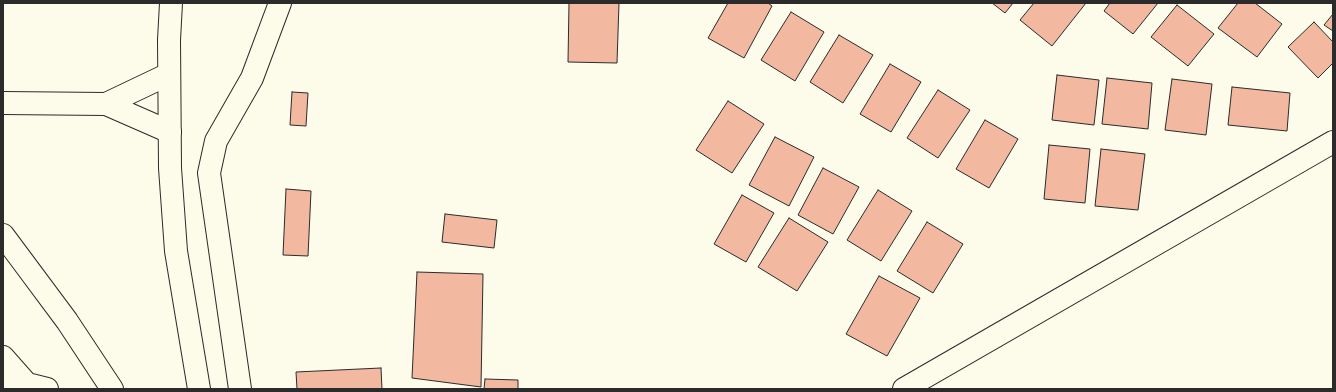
<!DOCTYPE html>
<html>
<head>
<meta charset="utf-8">
<style>
  body { margin:0 }
  #map { position:relative; width:1336px; height:392px; overflow:hidden; background:#fdfbea; font-family:"DejaVu Sans",sans-serif }
  canvas { display:block }
  .frame { position:absolute; inset:0; border:4px solid #2b2b2b; pointer-events:none }
</style>
</head>
<body>
<div id="map">
<canvas width="1336" height="392"></canvas>
<div class="frame"></div>
</div>
<script>
const ctx = document.querySelector('canvas').getContext('2d');
ctx.lineJoin = 'round';
function fill(path, color) {
  ctx.fillStyle = color;
  ctx.fill(path, 'evenodd');
}
function poly(rows) {
  const path = new Path2D();
  for (const r of rows) {
    path.moveTo(r[0], r[1]);
    for (let i = 2; i < r.length; i += 2) path.lineTo(r[i], r[i + 1]);
  }
  return path;
}
function trace(path, color, width, dash) {
  ctx.strokeStyle = color;
  ctx.lineWidth = width;
  ctx.lineCap = dash ? 'butt' : 'round';
  ctx.setLineDash(dash || []);
  ctx.stroke(path);
}
const building = poly([
  [569,3,619,3,617,63,568,62,569,3],
  [728,3,768,3,772,6,744,58,708,38,728,3],
  [992,3,1013,3,1005,13,992,3],
  [1034,3,1086,3,1052,46,1020,20,1034,3],
  [1110,3,1158,3,1133,34,1104,11,1110,3],
  [1238,3,1255,3,1282,24,1257,57,1218,28,1238,3],
  [1177,5,1214,34,1188,66,1151,37,1177,5],
  [791,12,824,32,795,81,761,60,791,12],
  [1333,14,1333,31,1324,25,1333,14],
  [1314,22,1333,42,1333,63,1318,78,1288,47,1314,22],
  [839,35,873,55,843,103,810,82,839,35],
  [890,64,921,82,891,132,860,114,890,64],
  [1057,75,1099,80,1094,125,1052,120,1057,75],
  [1107,78,1152,83,1148,129,1102,124,1107,78],
  [1172,79,1212,84,1206,135,1165,130,1172,79],
  [1232,87,1290,93,1287,131,1228,125,1232,87],
  [938,90,970,110,938,158,907,138,938,90],
  [292,92,308,93,306,126,290,125,292,92],
  [728,101,764,124,732,173,696,150,728,101],
  [985,120,1018,139,989,188,956,169,985,120],
  [775,137,814,157,789,206,749,185,775,137],
  [1049,145,1090,149,1085,203,1044,199,1049,145],
  [1101,149,1145,154,1138,210,1095,206,1101,149],
  [823,168,859,187,833,234,798,215,823,168],
  [286,189,311,191,308,256,283,255,286,189],
  [878,190,912,211,881,261,847,240,878,190],
  [742,195,774,213,746,262,714,244,742,195],
  [445,214,497,220,494,248,442,242,445,214],
  [789,218,828,242,797,291,758,267,789,218],
  [927,222,963,244,933,293,897,271,927,222],
  [417,272,483,274,481,387,412,378,417,272],
  [879,276,920,298,887,356,846,334,879,276],
  [381,368,382,389,297,389,296,372,381,368],
  [485,379,518,380,518,389,484,389,485,379]
]);
fill(building, '#f2b8a0');
trace(building, '#2b2b2b', 1);
const street = poly([
  [3,103,106,104,170,132],
  [106,104,169,74],
  [3,235,67,321,112,389],
  [3,357,26,383],
  [3,378,47,389],
  [240,389,209,173,216,141,252,78,280,3],
  [904,389,1333,142]
]);
const secondary = poly([
  [171,3,169,40,170,168,176,251,199,389]
]);
trace(street, '#2b2b2b', 24);
trace(secondary, '#2b2b2b', 24);
trace(street, '#fdfbea', 22);
trace(secondary, '#fdfbea', 22);
</script>
</body>
</html>
